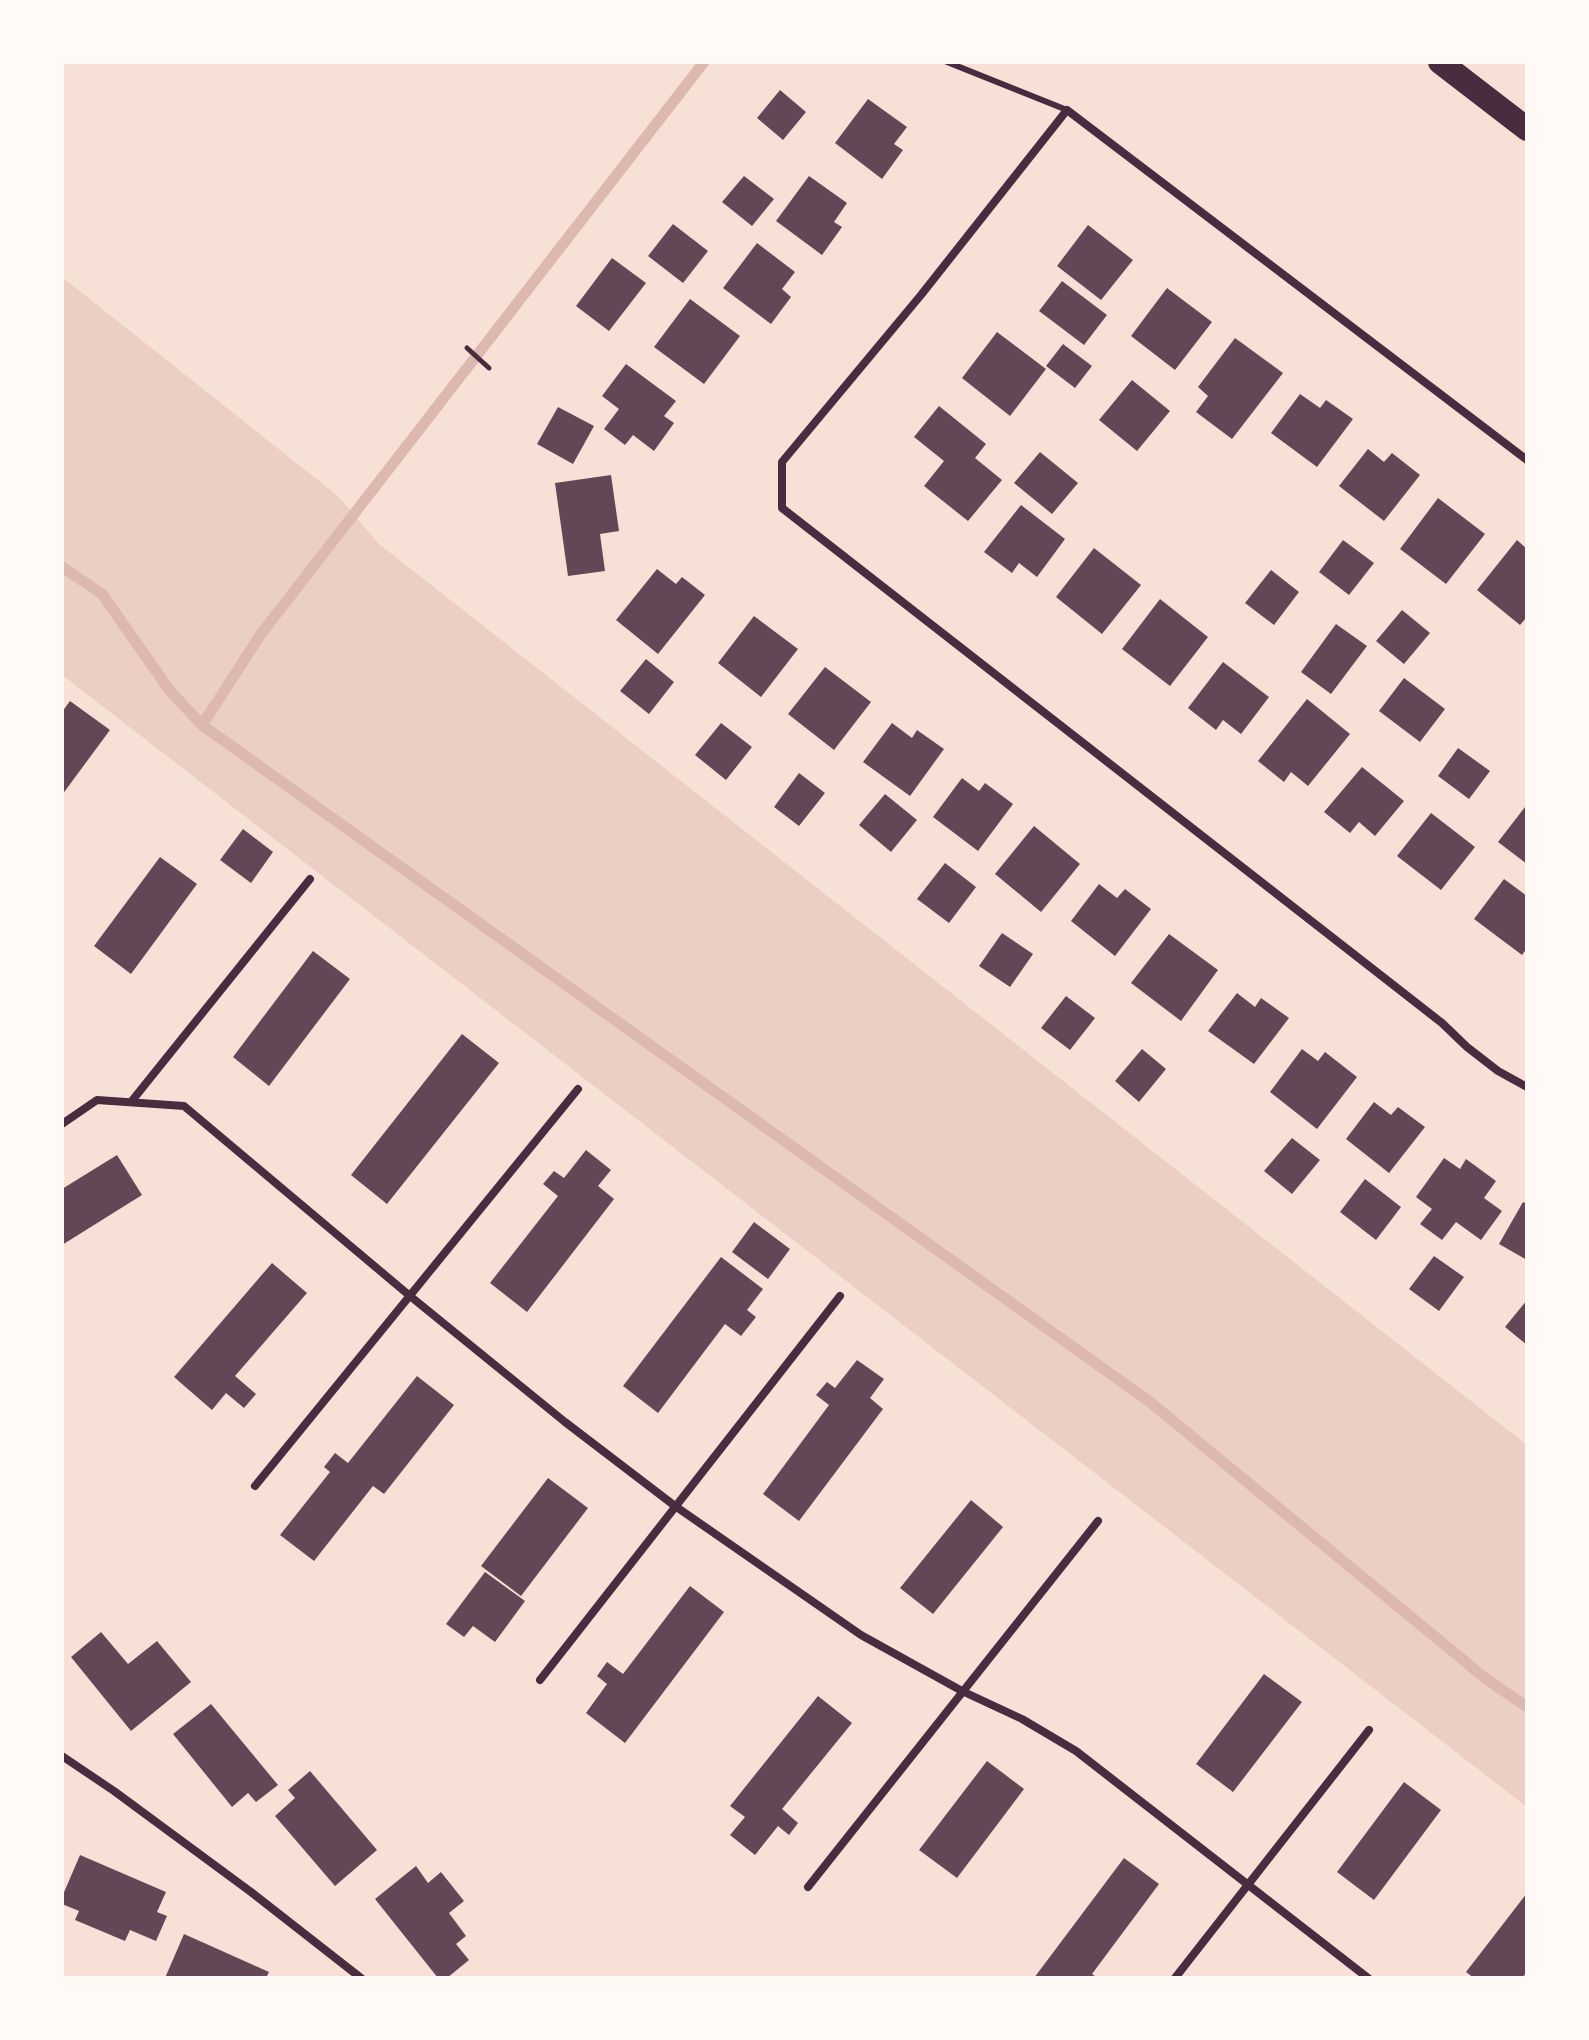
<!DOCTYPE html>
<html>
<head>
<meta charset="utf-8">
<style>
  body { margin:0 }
  #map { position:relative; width:1589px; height:2040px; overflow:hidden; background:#f7e1d7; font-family:Bitter,serif }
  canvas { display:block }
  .frame { position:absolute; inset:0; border:64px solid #fffaf5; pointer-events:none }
</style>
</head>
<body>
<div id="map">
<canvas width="1589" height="2040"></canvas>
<div class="frame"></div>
</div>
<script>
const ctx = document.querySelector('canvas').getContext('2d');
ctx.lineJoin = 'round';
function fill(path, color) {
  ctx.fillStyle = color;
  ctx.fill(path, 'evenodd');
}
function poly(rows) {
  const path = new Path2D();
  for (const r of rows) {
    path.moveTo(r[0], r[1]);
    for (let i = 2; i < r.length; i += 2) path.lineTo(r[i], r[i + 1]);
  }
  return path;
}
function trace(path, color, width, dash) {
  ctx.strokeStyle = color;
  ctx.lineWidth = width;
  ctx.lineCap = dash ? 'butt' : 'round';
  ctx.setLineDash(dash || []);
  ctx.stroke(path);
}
fill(poly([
  [62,277,338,496,379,544,1527,1445,1527,1807,62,675]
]), '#ebcfc5');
trace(poly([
  [62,567,102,594,170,691,202,725,1150,1402,1485,1678,1527,1707],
  [202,725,261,634,704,62]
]), '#dcb8b0', 11);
fill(poly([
  [780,90,806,112,783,140,757,118],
  [868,99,907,127,894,144,903,150,882,179,835,143],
  [744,176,774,199,752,226,722,202],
  [809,176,847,203,834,222,842,227,822,255,776,221],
  [673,224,708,251,683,283,648,256],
  [1088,225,1133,260,1101,300,1057,266],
  [757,243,795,272,782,289,791,297,771,324,723,288],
  [612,258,646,283,609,331,576,306],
  [1062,281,1107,315,1084,345,1039,311],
  [1167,288,1212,322,1175,370,1131,336],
  [690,299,740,336,704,384,654,347],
  [997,332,1046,369,1010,416,962,378],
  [1235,338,1283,373,1232,439,1196,412,1208,396,1198,387],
  [1063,344,1092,366,1075,388,1046,366],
  [626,364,676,401,664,416,674,423,654,451,633,435,625,445,604,429,619,409,602,396],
  [1132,380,1170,411,1137,451,1099,420],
  [1300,394,1320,408,1326,400,1353,419,1317,467,1271,433],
  [939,406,986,444,975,458,1002,480,968,521,924,486,944,461,914,437],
  [558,407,594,426,573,464,537,444],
  [1368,449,1384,462,1392,453,1420,475,1384,521,1339,486],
  [1040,452,1078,483,1052,514,1014,483],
  [611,475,619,531,600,534,605,571,568,576,555,483],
  [1438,498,1485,534,1446,584,1400,549],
  [1021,505,1065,539,1037,577,1019,563,1012,573,984,552],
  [1343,540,1374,563,1349,595,1319,572],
  [1517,540,1527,549,1527,617,1520,625,1477,590],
  [1094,548,1141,585,1102,634,1056,597],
  [657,569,676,584,682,577,705,595,658,654,616,620],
  [1271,570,1299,592,1274,625,1245,603],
  [1160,599,1208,637,1170,686,1122,649],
  [1402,610,1430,633,1404,664,1376,641],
  [754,616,798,649,761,697,718,663],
  [1336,624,1367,646,1331,694,1301,672],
  [646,659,674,682,649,714,620,691],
  [1223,662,1269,697,1241,734,1223,720,1216,730,1188,708],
  [825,667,871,702,834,750,788,714],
  [1404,678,1445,709,1420,742,1379,711],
  [1307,699,1350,734,1308,786,1291,772,1284,782,1258,761],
  [70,701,110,730,62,795,62,712],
  [721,723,752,747,726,780,695,755],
  [892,723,912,738,917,730,944,749,910,796,863,762],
  [1458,748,1490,771,1469,799,1438,776],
  [1362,767,1404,801,1375,836,1359,822,1350,833,1324,812],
  [799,773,825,793,799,826,774,807],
  [962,778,979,791,985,783,1013,804,978,851,933,817],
  [885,794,917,820,891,852,859,825],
  [1525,807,1527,808,1527,864,1498,842],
  [1431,813,1475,847,1441,890,1397,856],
  [1034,826,1080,864,1041,912,995,874],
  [243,829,273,852,251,883,220,860],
  [160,857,197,884,131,974,94,946],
  [945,863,976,887,949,923,917,899],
  [1504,879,1527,896,1527,948,1522,955,1474,919],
  [1099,884,1117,898,1125,889,1151,909,1115,956,1071,921],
  [1002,933,1033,954,1010,987,979,966],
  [1169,934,1218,970,1181,1021,1131,983],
  [313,951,350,979,269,1086,233,1057],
  [1237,993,1255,1007,1261,998,1289,1018,1254,1064,1208,1031],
  [1066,996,1095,1018,1070,1050,1041,1028],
  [462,1034,499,1063,387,1204,351,1175],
  [1142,1049,1166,1069,1139,1102,1115,1081],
  [1302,1049,1318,1061,1325,1052,1357,1077,1317,1129,1270,1092],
  [1374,1102,1391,1115,1398,1107,1425,1127,1389,1173,1346,1139],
  [1292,1138,1320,1160,1292,1194,1264,1171],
  [586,1150,611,1170,598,1186,614,1199,527,1312,490,1283,558,1196,543,1184,554,1171,564,1178],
  [117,1155,142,1195,62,1245,62,1189],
  [1444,1158,1460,1169,1466,1159,1496,1181,1484,1198,1502,1211,1481,1240,1456,1222,1442,1240,1420,1224,1432,1209,1416,1197],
  [1365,1179,1401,1207,1376,1240,1340,1212],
  [1523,1202,1527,1204,1527,1260,1499,1244],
  [754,1222,790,1249,768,1279,732,1252],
  [1434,1256,1464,1277,1439,1311,1409,1289],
  [721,1257,763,1289,747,1310,756,1317,741,1336,725,1324,658,1413,623,1386],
  [272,1263,307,1293,235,1376,256,1394,244,1408,226,1393,212,1410,174,1377],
  [1527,1300,1527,1345,1505,1327],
  [857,1360,884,1379,870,1398,883,1409,799,1521,763,1494,829,1405,816,1395,827,1382,835,1388],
  [417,1376,454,1405,384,1494,373,1486,314,1561,280,1535,330,1472,324,1467,335,1453,348,1463],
  [548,1478,588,1508,521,1596,481,1566],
  [971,1500,1003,1527,933,1614,900,1588],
  [485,1572,525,1601,495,1642,473,1626,464,1637,446,1624],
  [690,1586,724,1612,625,1743,586,1713,607,1684,597,1676,607,1662,623,1674],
  [101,1632,128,1664,157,1641,191,1682,131,1731,71,1657],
  [1264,1674,1302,1702,1233,1792,1196,1764],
  [818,1696,852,1723,782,1809,798,1823,789,1835,778,1826,755,1855,730,1835,745,1817,730,1806],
  [211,1704,278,1785,256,1802,248,1793,232,1807,173,1734],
  [987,1761,1024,1789,957,1878,919,1850],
  [310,1771,377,1850,335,1886,275,1816,295,1798,288,1790],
  [1404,1782,1441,1810,1374,1900,1337,1872],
  [80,1855,166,1892,157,1912,167,1916,156,1941,130,1930,125,1941,75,1920,79,1911,62,1904,62,1897],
  [1124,1858,1159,1884,1092,1974,1098,1978,1034,1978],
  [416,1866,428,1883,441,1872,464,1901,449,1913,466,1936,456,1944,469,1960,447,1978,438,1978,375,1899],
  [1527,1893,1527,1972,1522,1978,1474,1978,1466,1972],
  [184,1934,269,1972,266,1978,165,1978]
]), '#644757');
trace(poly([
  [467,348,489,368]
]), '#4a2c40', 5);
trace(poly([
  [947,62,1067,110]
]), '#4a2c40', 6);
trace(poly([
  [1527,460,1067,110,921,295,782,462,782,508,1442,1023,1467,1047,1498,1071,1527,1087],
  [131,1102,310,879],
  [62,1124,97,1100,184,1106,410,1296,565,1422,675,1506,861,1635,962,1691,1022,1719,1076,1751,1368,1978],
  [255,1486,578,1089],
  [540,1680,840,1296],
  [62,1756,114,1791,251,1892,361,1978],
  [808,1887,1098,1521],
  [1175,1978,1369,1730]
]), '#4a2c40', 8);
trace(poly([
  [1440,62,1527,129]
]), '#4a2c40', 24);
</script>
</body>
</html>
